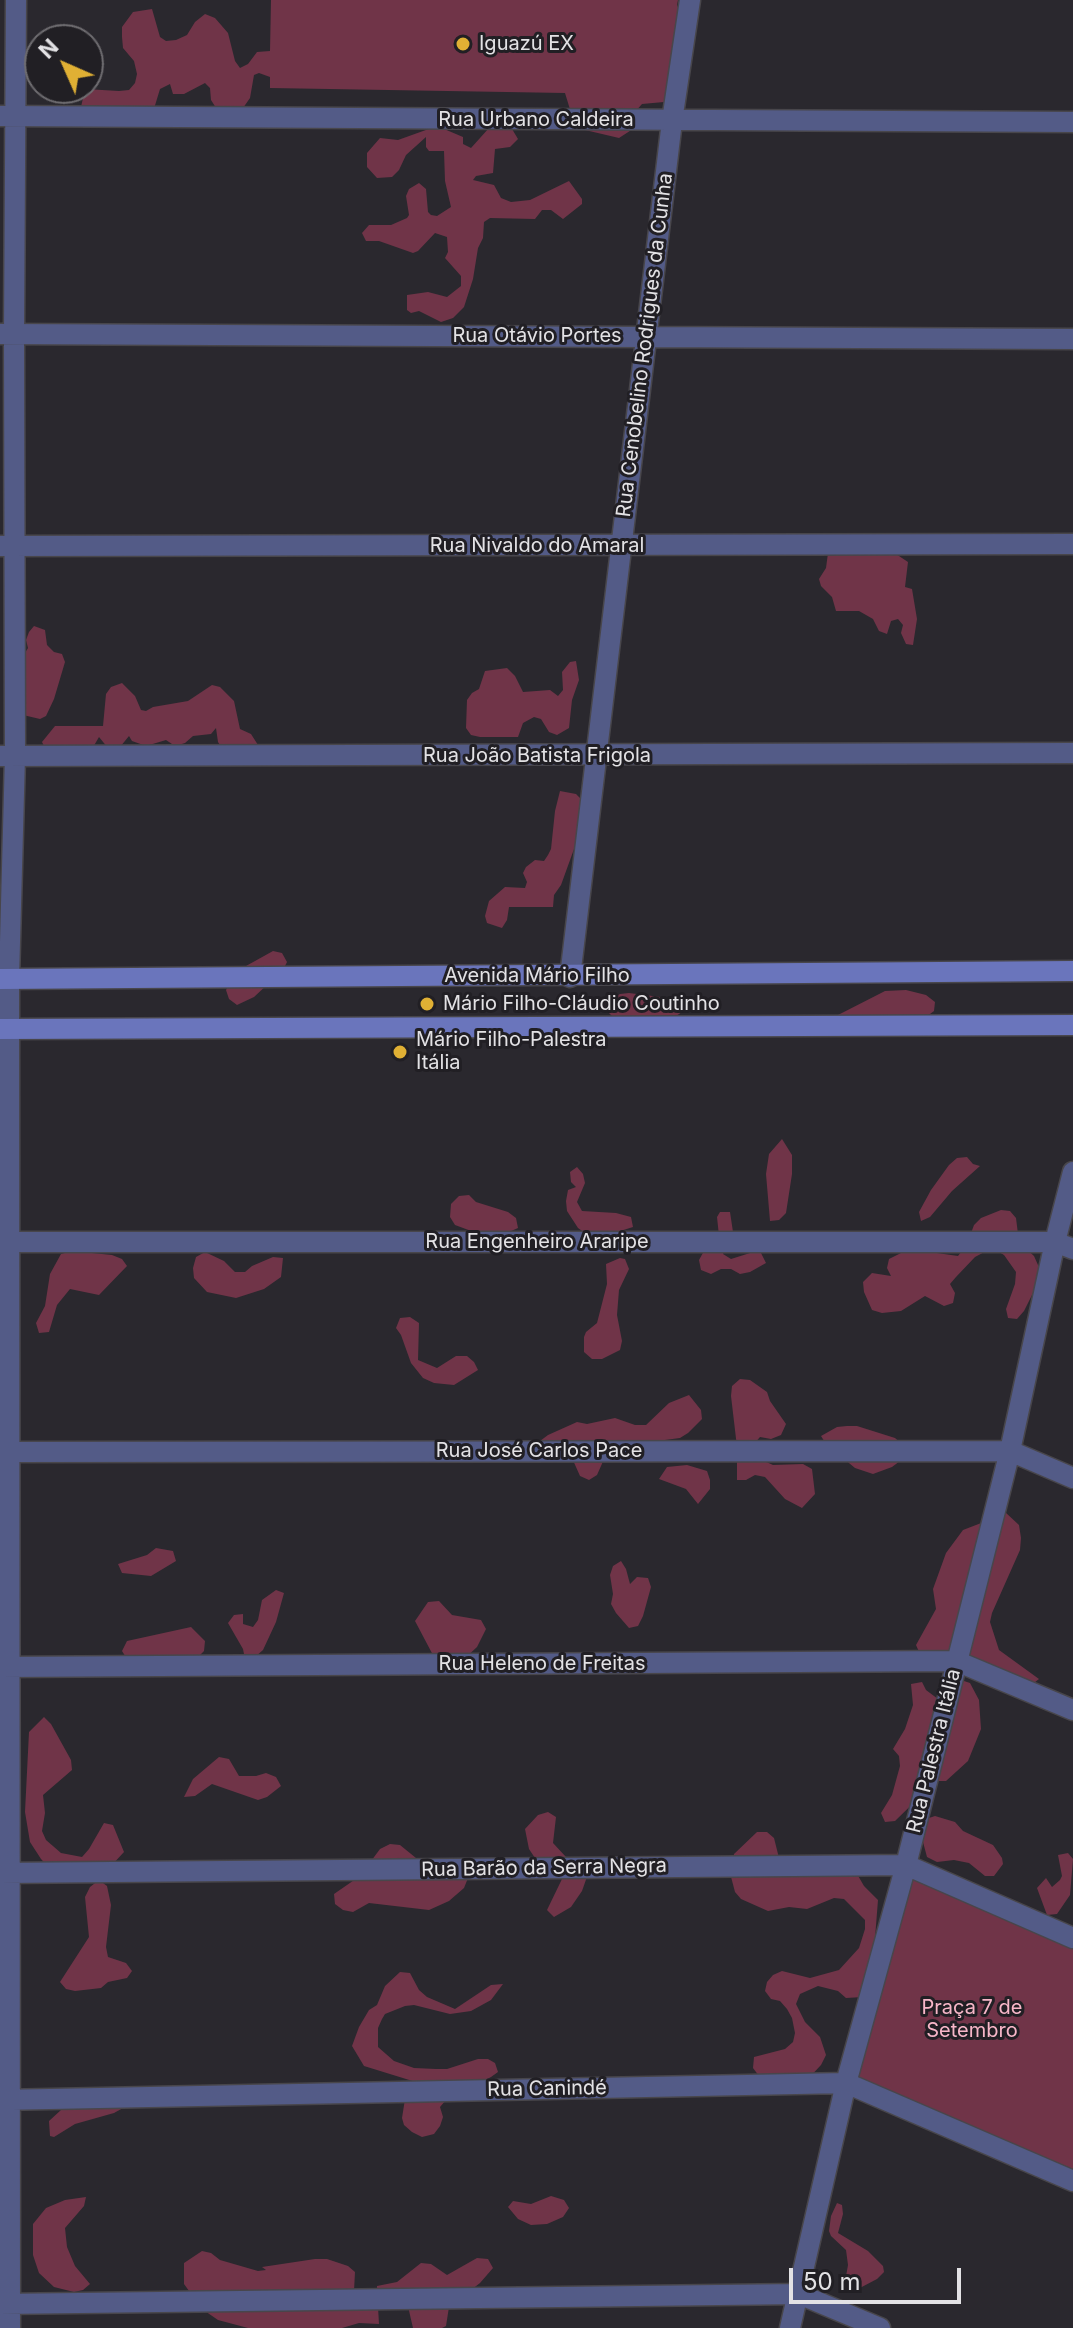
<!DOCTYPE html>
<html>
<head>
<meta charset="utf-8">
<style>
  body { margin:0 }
  #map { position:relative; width:1073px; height:2328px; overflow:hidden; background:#2a282e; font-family:Inter,sans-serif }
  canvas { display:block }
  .north { position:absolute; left:24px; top:24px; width:80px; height:80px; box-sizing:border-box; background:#211f24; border:2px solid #6f6d71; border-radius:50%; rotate:315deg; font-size:22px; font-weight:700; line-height:32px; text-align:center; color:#e3e2e5 }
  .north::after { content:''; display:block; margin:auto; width:28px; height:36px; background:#e0b034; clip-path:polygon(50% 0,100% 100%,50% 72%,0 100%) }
  .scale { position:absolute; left:789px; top:2268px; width:172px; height:36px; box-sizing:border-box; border:4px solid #e3e2e5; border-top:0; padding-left:10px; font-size:24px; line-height:28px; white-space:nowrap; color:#e3e2e5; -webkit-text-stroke:6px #211f24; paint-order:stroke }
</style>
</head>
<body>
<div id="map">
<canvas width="1073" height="2328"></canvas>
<div class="north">N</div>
<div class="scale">50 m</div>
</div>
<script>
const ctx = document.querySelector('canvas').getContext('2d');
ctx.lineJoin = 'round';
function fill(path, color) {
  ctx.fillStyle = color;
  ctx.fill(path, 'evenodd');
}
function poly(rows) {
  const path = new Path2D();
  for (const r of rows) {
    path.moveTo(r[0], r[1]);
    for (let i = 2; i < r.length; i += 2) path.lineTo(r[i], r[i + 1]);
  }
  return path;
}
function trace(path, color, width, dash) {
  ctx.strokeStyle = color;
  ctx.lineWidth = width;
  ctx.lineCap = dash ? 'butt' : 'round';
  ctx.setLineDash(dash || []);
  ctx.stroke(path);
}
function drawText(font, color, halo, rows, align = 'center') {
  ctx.font = font + ' Inter,sans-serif';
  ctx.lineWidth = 6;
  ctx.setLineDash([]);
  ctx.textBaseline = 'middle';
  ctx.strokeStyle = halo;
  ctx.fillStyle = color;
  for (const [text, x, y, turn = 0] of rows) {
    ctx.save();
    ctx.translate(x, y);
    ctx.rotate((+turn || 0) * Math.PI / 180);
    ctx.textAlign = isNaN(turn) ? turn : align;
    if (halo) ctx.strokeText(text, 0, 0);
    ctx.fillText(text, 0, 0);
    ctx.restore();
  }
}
fill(poly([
  [271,0,678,0,677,5,681,14,673,93,664,102,642,104,635,112,636,127,619,138,585,130,572,116,565,93,270,88,270,77,259,73,254,75,250,98,243,108,218,111,211,100,210,88,205,83,184,94,173,94,170,84,160,89,153,112,81,107,85,89,119,91,129,90,135,83,137,74,134,61,123,48,122,37,122,27,133,12,152,9,160,37,166,41,176,40,187,35,195,22,205,14,215,18,228,33,235,61,240,68,248,64,257,52,270,51],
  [437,126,463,137,463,144,471,148,489,128,512,129,518,139,510,147,495,149,493,173,476,176,473,180,494,185,501,198,511,202,530,200,569,181,582,199,582,204,563,219,551,210,542,210,535,219,490,218,484,222,483,238,478,248,473,279,464,307,453,318,441,322,419,311,411,313,407,310,407,295,428,292,447,297,461,286,461,276,445,258,448,252,447,237,435,233,418,251,413,253,379,241,366,241,362,233,369,225,391,225,407,218,409,215,406,196,409,189,419,183,426,189,428,212,431,215,437,216,451,207,445,181,444,151,429,151,426,147,426,137,406,155,399,170,392,177,377,178,367,167,367,153,380,138,398,140],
  [890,550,908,562,905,587,912,589,917,619,913,645,906,644,901,633,903,625,898,619,891,621,887,634,879,631,873,619,859,611,836,611,832,597,821,586,819,579,826,568,828,553],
  [34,626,45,630,47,645,54,652,62,654,65,662,54,699,46,716,40,719,23,715,22,658,28,648,26,640,29,632],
  [576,661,579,680,572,700,569,728,557,735,549,732,541,719,534,717,523,723,518,737,480,737,471,735,466,728,467,700,472,693,479,689,485,671,507,668,515,676,523,692,550,690,558,696,563,690,562,672,570,662],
  [122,683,135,696,141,710,146,711,153,707,188,701,212,685,220,687,234,701,240,729,251,734,258,745,250,751,223,750,218,742,216,728,211,734,193,736,185,743,175,746,166,740,146,746,132,741,129,736,120,747,108,748,99,737,92,749,44,746,42,742,55,726,103,726,106,694,111,687],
  [560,791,576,794,583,801,578,838,561,885,554,895,553,907,509,907,507,920,502,928,487,923,485,916,489,901,505,887,525,888,527,882,523,873,526,867,535,860,544,861,548,855,551,849,555,811],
  [273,951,282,953,287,962,283,970,254,997,237,1005,229,999,226,990,231,981,246,966],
  [906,990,926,995,935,1002,934,1011,926,1017,844,1020,838,1015,885,991],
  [629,993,683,1000,685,1010,670,1020,613,1017,601,1005,620,994],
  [782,1139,792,1155,792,1174,786,1213,779,1220,770,1221,766,1174,769,1154],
  [967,1157,973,1164,980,1166,952,1191,930,1217,921,1221,919,1212,931,1190,949,1165,957,1158],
  [577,1167,583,1174,585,1183,577,1202,582,1211,616,1213,631,1217,633,1227,614,1233,585,1233,578,1228,567,1211,566,1201,568,1190,576,1187,571,1182,570,1172],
  [469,1195,476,1202,508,1212,516,1218,518,1228,509,1232,482,1235,455,1225,450,1217,451,1204,459,1196],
  [1001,1210,1010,1211,1016,1218,1019,1242,1034,1256,1038,1265,1039,1275,1033,1293,1024,1311,1017,1319,1008,1318,1006,1309,1015,1284,1016,1272,1004,1255,992,1248,975,1257,956,1277,950,1284,955,1293,953,1303,944,1306,925,1296,901,1311,882,1313,872,1310,864,1292,863,1282,872,1273,891,1276,887,1268,889,1259,909,1249,958,1256,967,1244,974,1225,981,1218],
  [720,1212,730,1212,733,1232,723,1254,731,1259,750,1253,761,1253,766,1263,750,1272,740,1274,731,1269,721,1269,711,1274,701,1270,699,1260,704,1251,719,1236,717,1217],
  [72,1251,112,1255,122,1259,127,1266,99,1295,70,1289,57,1305,49,1332,39,1333,36,1323,45,1306,50,1274,61,1254],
  [205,1252,224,1261,235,1272,245,1272,252,1266,273,1257,283,1258,281,1277,264,1289,236,1298,207,1292,194,1278,193,1268,196,1257],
  [620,1258,625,1259,629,1269,619,1290,617,1315,622,1341,620,1350,602,1359,592,1359,584,1352,584,1337,586,1332,597,1323,607,1284,606,1264],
  [410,1317,419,1323,418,1360,437,1368,456,1356,467,1356,474,1362,478,1370,454,1385,434,1383,423,1378,411,1363,401,1335,396,1328,400,1318],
  [740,1379,750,1380,767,1392,770,1401,786,1424,781,1435,771,1439,760,1437,754,1444,762,1460,773,1465,803,1464,812,1469,815,1494,802,1508,785,1499,765,1477,755,1475,746,1480,737,1480,737,1447,731,1396,732,1386],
  [689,1395,701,1410,702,1419,688,1433,680,1438,642,1443,605,1457,597,1475,589,1480,580,1476,572,1458,540,1451,540,1441,548,1435,577,1422,587,1424,615,1418,635,1425,646,1425,669,1403],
  [847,1426,857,1426,895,1438,902,1444,900,1461,892,1467,873,1474,855,1468,826,1444,821,1436,837,1427],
  [687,1465,707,1471,710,1480,710,1489,698,1504,686,1489,659,1479,667,1467],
  [998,1512,1005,1512,1019,1525,1021,1538,1020,1550,992,1613,990,1622,999,1650,1039,1679,1030,1686,957,1650,946,1651,938,1657,920,1654,916,1645,936,1609,933,1589,946,1553,963,1530,989,1520],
  [156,1548,173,1551,176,1561,151,1576,122,1573,118,1564,147,1555],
  [621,1561,626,1569,630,1584,637,1577,648,1578,651,1587,643,1616,638,1626,629,1628,616,1613,611,1604,613,1594,610,1575,613,1566],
  [276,1590,284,1593,276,1622,263,1650,255,1657,245,1659,243,1649,228,1623,234,1615,243,1614,243,1624,253,1627,258,1620,262,1600],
  [439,1601,452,1615,481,1620,486,1629,477,1647,463,1660,434,1657,415,1621,428,1602],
  [191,1627,205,1641,204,1651,197,1658,127,1659,122,1651,127,1641],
  [961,1680,970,1683,979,1700,981,1729,968,1761,946,1781,936,1781,895,1821,885,1822,881,1813,892,1795,900,1766,899,1756,893,1749,905,1729,913,1705,911,1684,922,1682,926,1690,942,1702],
  [44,1717,51,1724,71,1760,72,1770,43,1795,45,1813,42,1831,46,1840,61,1853,82,1857,89,1849,104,1823,113,1825,124,1852,111,1866,55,1874,41,1859,30,1842,25,1812,29,1732],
  [219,1757,229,1759,239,1776,256,1776,266,1773,276,1777,281,1786,267,1797,258,1800,212,1784,195,1796,184,1797,193,1779],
  [548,1812,556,1817,553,1843,566,1857,577,1859,588,1874,582,1891,571,1907,554,1917,547,1910,562,1879,562,1869,544,1859,535,1858,529,1849,525,1829,538,1815],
  [935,1816,955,1822,963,1831,993,1845,1002,1858,1003,1864,994,1876,985,1876,969,1863,954,1860,937,1862,927,1857,923,1842,926,1819],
  [757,1832,767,1832,774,1838,779,1858,853,1867,864,1886,878,1900,874,1951,863,1997,846,1998,838,1991,818,1986,800,1994,796,2004,805,2022,820,2037,826,2055,821,2065,806,2081,759,2076,753,2068,754,2057,785,2049,793,2042,795,2033,792,2018,787,2009,780,2001,771,1999,765,1991,767,1982,773,1975,782,1971,810,1978,839,1970,859,1948,865,1929,865,1920,844,1899,834,1898,807,1909,789,1907,768,1911,741,1899,735,1892,730,1873,732,1863,734,1854],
  [390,1844,400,1845,416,1858,448,1858,457,1862,468,1878,464,1888,449,1901,429,1910,369,1903,353,1912,343,1910,335,1904,334,1894,360,1876,380,1849],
  [1068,1853,1073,1859,1070,1895,1057,1914,1047,1915,1037,1888,1046,1878,1052,1887,1060,1880,1062,1876,1058,1855],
  [910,1872,1073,1946,1073,2169,856,2079],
  [99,1880,107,1886,111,1905,106,1947,108,1957,126,1963,132,1971,127,1978,108,1982,101,1988,75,1991,66,1989,60,1982,89,1937,85,1897,90,1887],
  [400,1972,410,1973,419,1990,427,1997,455,2009,491,1985,503,1984,491,2000,471,2011,450,2014,414,2005,405,2006,385,2014,382,2019,378,2028,378,2047,394,2061,414,2068,436,2069,447,2069,478,2059,488,2059,495,2063,498,2072,491,2077,446,2100,440,2107,443,2117,440,2126,434,2134,422,2137,412,2132,404,2125,402,2118,405,2099,419,2083,364,2066,352,2046,359,2027,369,2010,377,2005,385,1986],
  [120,2103,123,2108,114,2113,75,2124,54,2137,50,2136,49,2121,61,2110,73,2104],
  [551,2196,564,2200,569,2208,563,2217,547,2224,531,2225,518,2219,508,2207,513,2201,531,2204],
  [86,2197,84,2206,65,2228,67,2247,75,2266,90,2284,83,2290,74,2292,54,2287,39,2273,33,2255,33,2224,46,2208,65,2200],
  [837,2203,842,2205,843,2214,838,2233,868,2251,883,2266,884,2272,877,2279,858,2289,845,2282,848,2265,846,2250,831,2236,829,2231,831,2216],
  [202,2251,211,2253,220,2260,258,2271,266,2270,262,2267,315,2259,327,2259,348,2266,355,2272,354,2291,378,2307,379,2324,359,2323,342,2328,248,2328,218,2320,202,2309,184,2284,184,2263],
  [477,2258,488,2259,493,2268,480,2283,449,2307,446,2326,442,2328,413,2328,407,2302,377,2296,377,2286,397,2282,421,2263,431,2264,447,2275]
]), '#703448');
const street = poly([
  [0,116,1073,122],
  [1,334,1073,339],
  [0,546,1073,544],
  [0,756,1073,753],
  [570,977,672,121,690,0],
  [0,1242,1055,1242,1073,1249],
  [0,1452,1010,1451,1073,1478],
  [0,1667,956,1661,1073,1710],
  [0,1873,906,1865,1073,1938],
  [0,2100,846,2083,1073,2181],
  [0,2304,799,2294,880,2328],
  [10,2328,9,979,15,756,14,334,16,0],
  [790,2328,846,2083,906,1865,1010,1451,1055,1242,1073,1172]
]);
const secondary = poly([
  [0,979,1073,971],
  [0,1029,1073,1025]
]);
trace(street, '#48464b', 23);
trace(secondary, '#48464b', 23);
trace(street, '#535b87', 20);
trace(secondary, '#6a75bc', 20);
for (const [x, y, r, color] of [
  [463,44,8,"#e0b034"],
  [427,1004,8,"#e0b034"],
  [400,1052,8,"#e0b034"]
]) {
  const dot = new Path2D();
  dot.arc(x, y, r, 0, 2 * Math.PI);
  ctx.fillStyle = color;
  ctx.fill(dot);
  trace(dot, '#211f24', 3);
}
drawText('20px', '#e3e2e5', '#211f24', [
  ["Iguazú EX",479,44],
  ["Mário Filho-Cláudio Coutinho",443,1004],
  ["Mário Filho-Palestra",416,1040],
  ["Itália",416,1063]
], 'left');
drawText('20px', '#e3e2e5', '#211f24', [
  ["Rua Urbano Caldeira",536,120],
  ["Rua Otávio Portes",537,336],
  ["Rua Cenobelino Rodrigues da Cunha",645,345,-83],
  ["Rua Nivaldo do Amaral",537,546],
  ["Rua João Batista Frigola",537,756],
  ["Avenida Mário Filho",537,976],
  ["Rua Engenheiro Araripe",537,1242],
  ["Rua José Carlos Pace",539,1451],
  ["Rua Heleno de Freitas",542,1664],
  ["Rua Palestra Itália",934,1751,-76],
  ["Rua Barão da Serra Negra",544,1868,-1],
  ["Rua Canindé",547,2089,-1]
]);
drawText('20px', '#f7b6c8', '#211f24', [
  ["Praça 7 de",972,2008],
  ["Setembro",972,2031]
]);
</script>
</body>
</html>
